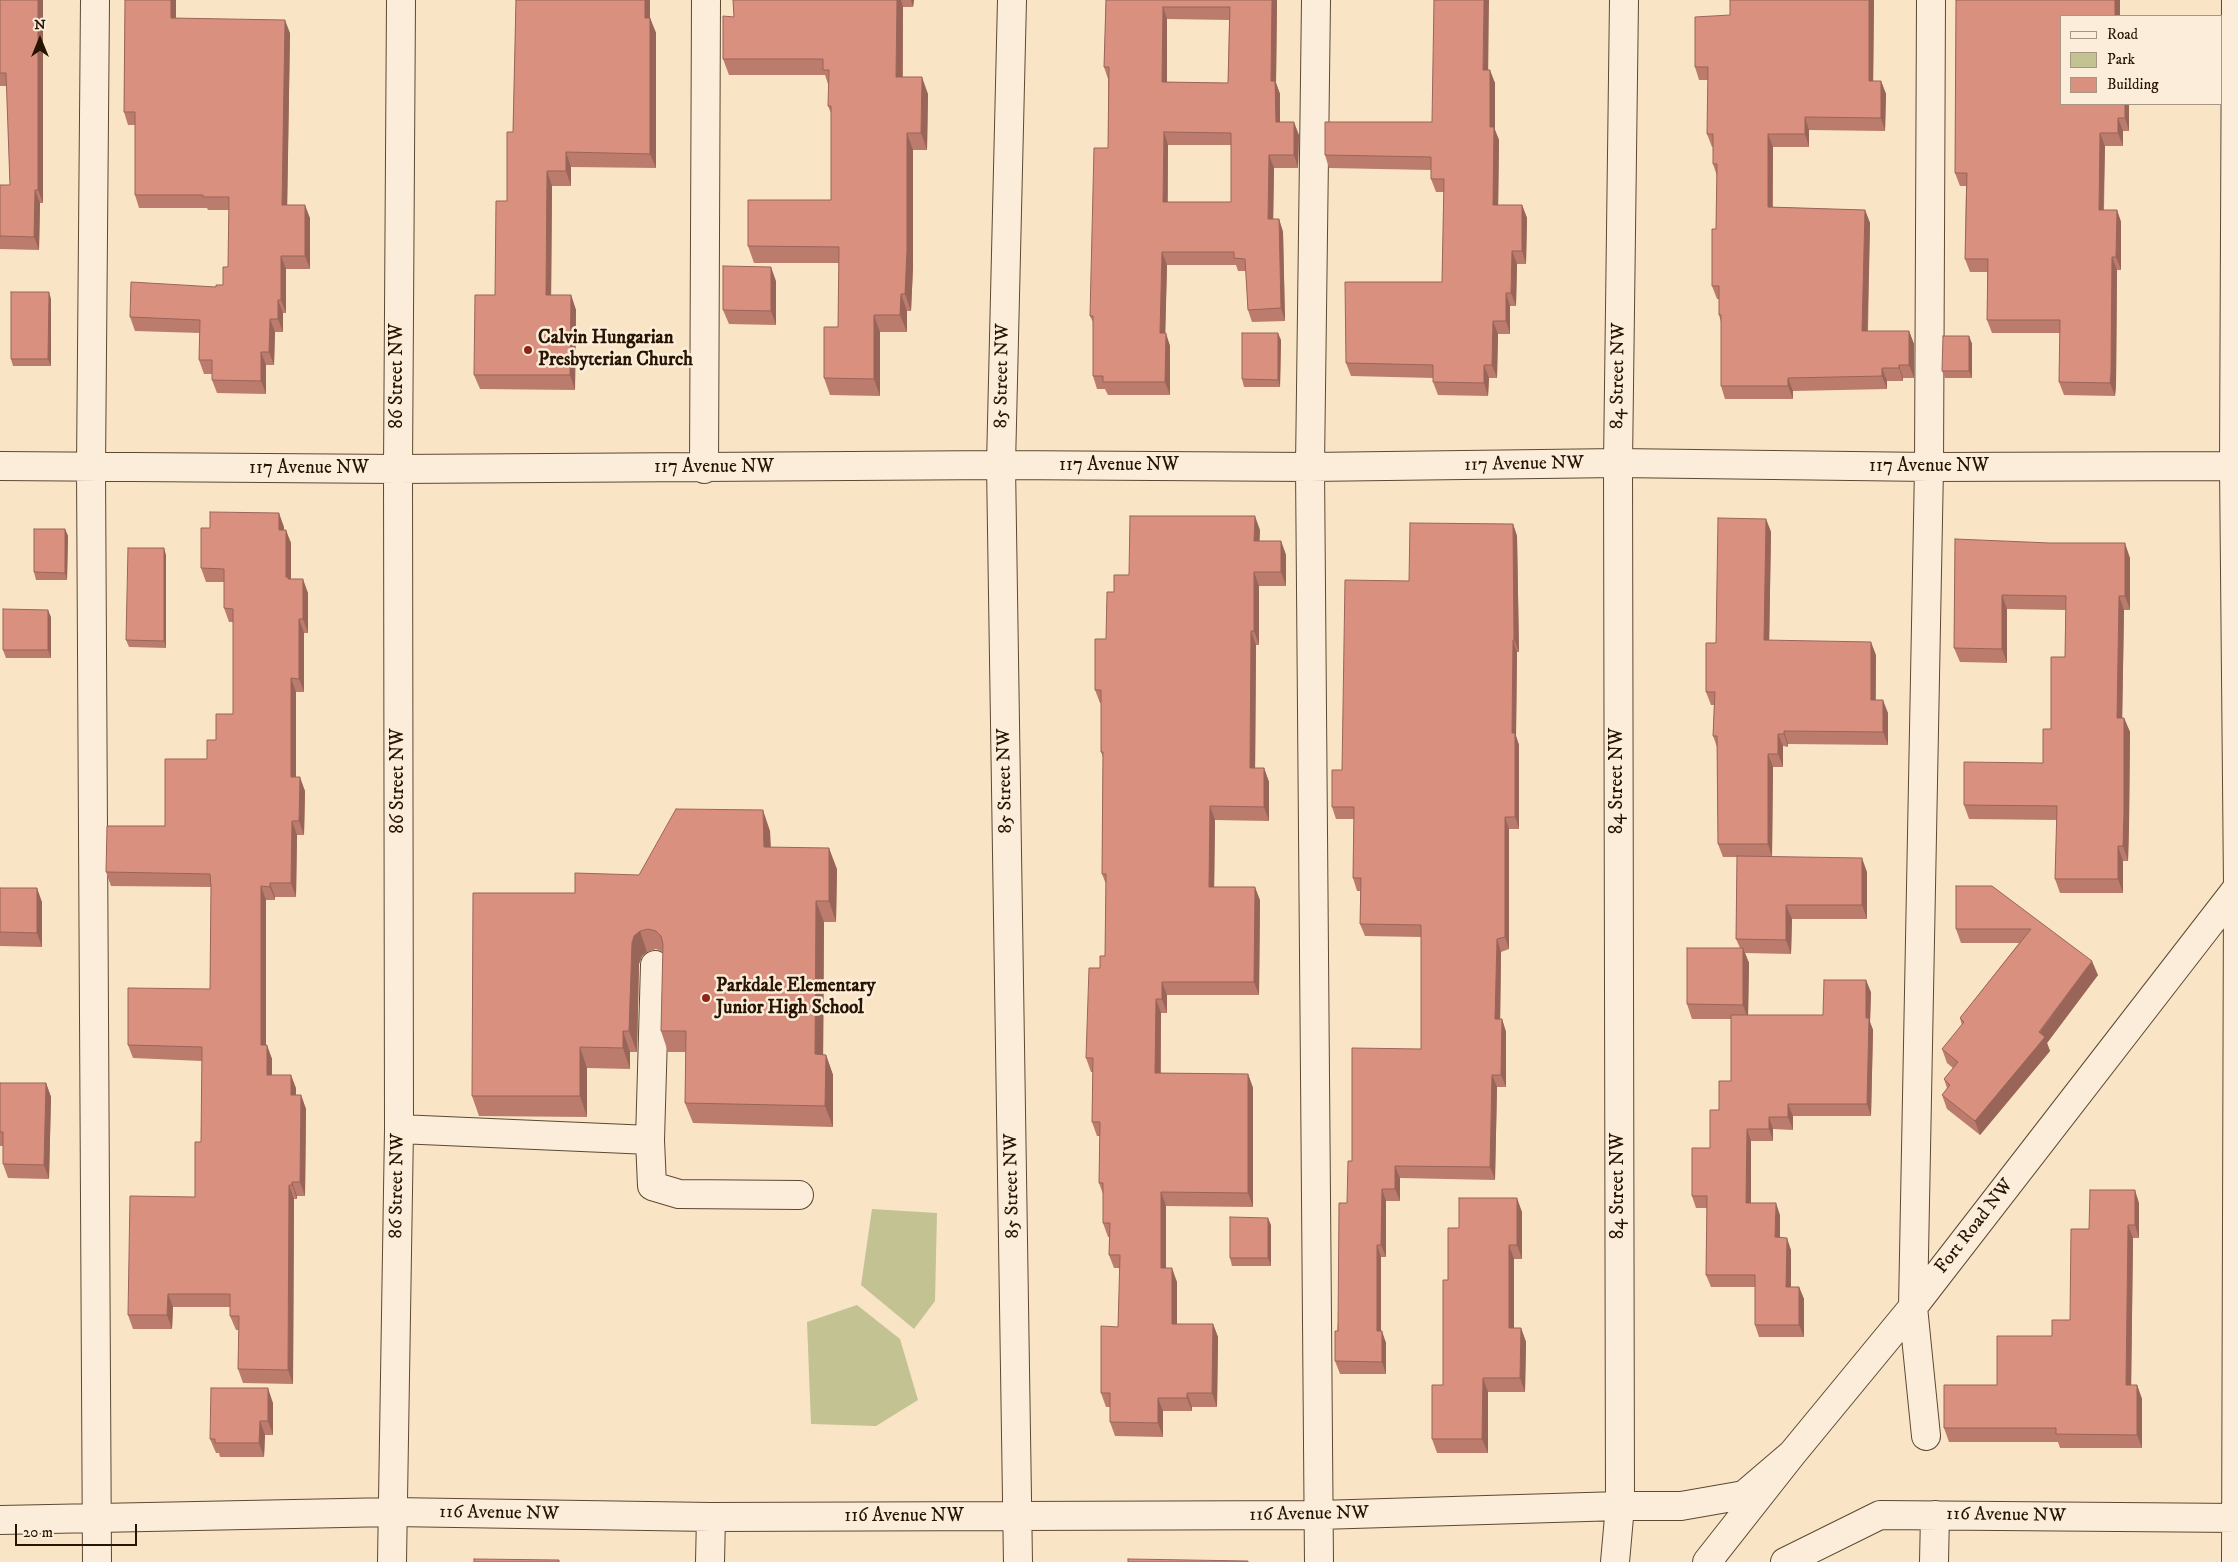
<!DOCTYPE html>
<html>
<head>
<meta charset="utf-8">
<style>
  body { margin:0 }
  #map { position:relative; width:2238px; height:1562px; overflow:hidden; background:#f9e4c6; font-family:"IM FELL DW Pica",serif }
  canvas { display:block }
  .legend { position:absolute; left:2060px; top:15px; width:162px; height:90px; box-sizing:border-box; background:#fbedda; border:1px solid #a69783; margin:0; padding:6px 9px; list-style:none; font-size:15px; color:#271501 }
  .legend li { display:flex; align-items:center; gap:10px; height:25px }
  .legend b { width:25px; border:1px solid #a69783 }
  .north { position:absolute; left:15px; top:15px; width:50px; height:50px; -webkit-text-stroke:4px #fbedda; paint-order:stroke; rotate:0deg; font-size:14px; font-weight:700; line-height:20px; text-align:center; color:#271501 }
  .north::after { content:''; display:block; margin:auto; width:18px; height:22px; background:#271501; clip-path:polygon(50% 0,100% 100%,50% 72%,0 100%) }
  .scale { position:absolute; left:15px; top:1524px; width:122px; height:22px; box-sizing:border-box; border:2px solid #271501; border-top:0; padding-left:6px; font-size:15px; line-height:18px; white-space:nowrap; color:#271501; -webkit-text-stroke:4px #fbedda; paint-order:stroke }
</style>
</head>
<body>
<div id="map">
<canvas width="2238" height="1562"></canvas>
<ul class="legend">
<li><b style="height:6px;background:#fbedda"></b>Road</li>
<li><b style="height:14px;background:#c3c292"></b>Park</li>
<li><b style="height:14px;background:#da907f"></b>Building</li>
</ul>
<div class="north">N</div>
<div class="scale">20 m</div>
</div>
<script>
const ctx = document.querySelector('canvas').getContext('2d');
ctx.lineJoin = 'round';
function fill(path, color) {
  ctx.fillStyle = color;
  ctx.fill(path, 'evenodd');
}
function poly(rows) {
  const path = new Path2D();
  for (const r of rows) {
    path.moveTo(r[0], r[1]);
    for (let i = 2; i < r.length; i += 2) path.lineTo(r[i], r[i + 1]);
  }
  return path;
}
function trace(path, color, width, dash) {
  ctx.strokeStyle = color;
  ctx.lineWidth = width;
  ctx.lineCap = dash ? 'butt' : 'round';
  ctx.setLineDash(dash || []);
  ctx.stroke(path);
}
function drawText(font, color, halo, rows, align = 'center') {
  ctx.font = font + ' "IM FELL DW Pica",serif';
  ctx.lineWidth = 5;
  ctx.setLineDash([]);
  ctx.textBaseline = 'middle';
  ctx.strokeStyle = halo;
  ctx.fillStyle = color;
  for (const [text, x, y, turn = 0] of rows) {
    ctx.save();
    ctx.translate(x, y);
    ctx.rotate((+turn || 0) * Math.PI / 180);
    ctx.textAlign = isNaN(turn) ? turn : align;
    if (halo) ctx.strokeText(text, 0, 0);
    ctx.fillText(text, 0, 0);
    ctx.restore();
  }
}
fill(poly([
  [872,1209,937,1213,935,1301,914,1329,861,1285],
  [857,1305,900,1339,918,1400,876,1426,811,1424,807,1322]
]), '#c3c292');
const minor = poly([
  [95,0,91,468,97,1562],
  [1012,0,1001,465,1018,1562],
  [1316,0,1310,467,1319,1562],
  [0,466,398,469,1001,465,1310,467,1618,463,1929,467,2238,466],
  [704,469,706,0],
  [399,1129,650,1140,652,1186,679,1194,799,1195],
  [650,1140,655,965],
  [1926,1436,1913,1307,1929,467,1931,0],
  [0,1520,392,1512,711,1517,1319,1515,1620,1506,1681,1506,1744,1495,1792,1454],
  [392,1562,399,1129,398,469,401,0],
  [710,1562,711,1517],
  [1615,1562,1620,1506,1618,463,1624,0],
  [1707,1562,1792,1454,1913,1307,2238,887],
  [1785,1562,1880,1515,2238,1518],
  [1934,1562,1935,1515],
  [2236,1562,2238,887,2234,466,2236,0]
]);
trace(minor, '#5c4932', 30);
trace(minor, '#fbedda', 28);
fill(poly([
  [0,0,43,0,43,203,40,203,39,250,0,249,0,185,10,185,7,86,0,86],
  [125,0,176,0,176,18,290,33,287,205,310,218,310,269,286,269,286,313,283,313,283,332,275,332,274,365,266,365,266,394,217,393,212,380,212,374,204,374,199,360,200,333,135,331,130,317,223,285,228,267,229,210,208,210,207,208,139,208,135,195,135,125,128,125,124,112],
  [516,0,650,0,650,18,656,33,656,168,571,167,571,186,552,186,551,295,571,295,576,310,575,390,480,389,474,375,495,295,507,201,513,132],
  [733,0,914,0,913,7,903,7,903,77,928,94,927,150,913,150,913,267,911,311,907,311,907,332,880,332,880,396,830,395,824,378,838,327,839,263,754,263,748,246,831,200,831,113,828,106,829,87,825,75,729,75,723,59,734,17],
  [1106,0,1277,0,1276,83,1280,94,1280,122,1299,135,1298,168,1274,168,1273,219,1279,219,1283,232,1285,321,1252,322,1248,310,1246,271,1238,271,1236,265,1167,265,1165,333,1170,346,1170,395,1108,395,1105,389,1097,389,1093,376,1093,322,1090,316,1108,148,1108,79,1104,67],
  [1167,19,1229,20,1228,83,1167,82],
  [1168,145,1231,145,1231,202,1168,202],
  [1874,0,1873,81,1881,81,1886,94,1885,131,1809,130,1809,147,1773,147,1773,207,1865,210,1870,223,1868,331,1909,331,1914,344,1914,378,1903,378,1903,381,1887,381,1887,389,1793,391,1793,399,1725,399,1721,386,1721,322,1719,315,1719,299,1717,299,1712,286,1716,229,1717,176,1713,164,1713,147,1712,147,1707,134,1708,80,1699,80,1695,67,1730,15],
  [1956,0,2120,0,2120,16,2062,16,2129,104,2129,131,2123,131,2123,146,2105,146,2104,210,2117,210,2121,222,2121,270,2117,270,2116,385,2115,396,2064,395,2059,382,2060,333,1992,333,1987,320,1987,272,1970,272,1965,259,1966,186,1960,186,1955,173,1956,2],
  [1488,70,1495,83,1495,130,1499,140,1498,205,1522,205,1527,218,1526,264,1517,264,1516,306,1510,306,1510,334,1498,334,1497,378,1489,378,1488,396,1438,395,1433,382,1433,378,1351,376,1346,363,1442,282,1444,192,1436,192,1431,179,1431,170,1329,168,1325,155,1432,122],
  [776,281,776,325,729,324,723,310],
  [51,299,51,366,13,366,11,359],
  [1969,336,1972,344,1972,378,1945,378,1942,371],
  [1281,340,1280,387,1244,387,1242,379],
  [1766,519,1771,532,1769,641,1876,655,1876,700,1888,713,1888,745,1788,744,1788,747,1783,746,1783,767,1773,767,1772,857,1867,872,1867,919,1792,919,1791,954,1745,953,1749,963,1748,1015,1823,1015,1871,992,1870,1022,1873,1030,1871,1116,1793,1116,1793,1130,1773,1129,1773,1141,1751,1141,1751,1203,1780,1215,1780,1237,1791,1250,1791,1287,1799,1287,1804,1299,1804,1337,1759,1337,1755,1325,1755,1287,1711,1287,1706,1275,1707,1208,1696,1208,1692,1196,1710,1148,1719,1110,1731,1081,1731,1019,1692,1019,1687,1004,1740,948,1736,939,1737,857,1723,857,1718,844,1717,747,1713,736,1714,705,1711,705,1706,692,1716,643],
  [1513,524,1517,536,1519,652,1517,652,1516,736,1519,745,1519,829,1509,829,1509,949,1501,952,1500,1019,1502,1019,1506,1032,1506,1087,1497,1087,1495,1180,1400,1178,1400,1201,1386,1201,1386,1257,1381,1257,1381,1331,1386,1343,1386,1374,1340,1374,1335,1361,1347,1203,1352,1161,1421,1049,1421,937,1365,936,1360,924,1360,891,1357,891,1353,878,1354,819,1336,819,1332,807,1342,770,1409,581],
  [284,527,284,530,291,543,291,579,308,593,308,633,304,633,304,692,296,692,296,777,305,791,304,835,297,835,296,897,275,897,275,900,266,900,266,1045,272,1059,272,1075,296,1088,296,1095,301,1095,306,1109,305,1196,297,1196,297,1199,294,1199,293,1384,243,1383,238,1369,239,1330,236,1330,230,1316,230,1307,173,1307,172,1329,133,1329,128,1315,195,1197,201,1142,202,1061,133,1058,128,1045,210,989,211,887,111,886,106,872,165,826,207,759,216,740,233,714,233,622,229,622,224,608,224,582,206,582,201,568],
  [65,529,68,536,67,580,36,580,34,572],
  [1260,530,1259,541,1281,541,1286,555,1286,586,1259,586,1259,645,1256,645,1255,768,1264,768,1269,782,1269,821,1215,820,1214,887,1260,900,1259,995,1167,995,1167,1013,1161,1013,1161,1073,1248,1074,1253,1088,1253,1207,1166,1206,1166,1268,1177,1282,1177,1324,1213,1324,1218,1337,1217,1407,1192,1407,1192,1411,1163,1411,1163,1437,1115,1436,1110,1422,1110,1407,1106,1407,1101,1393,1118,1327,1120,1268,1114,1268,1109,1255,1109,1237,1108,1237,1103,1223,1103,1194,1099,1183,1100,1136,1097,1136,1092,1122,1093,1072,1091,1072,1086,1058,1100,968,1105,956,1106,884,1102,874,1103,757,1101,752,1101,703,1100,703,1095,690,1106,639,1114,592,1129,575],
  [1955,539,2130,558,2130,610,2124,610,2122,718,2124,718,2130,732,2129,826,2128,861,2123,861,2123,893,2060,893,2055,879,2057,820,1969,819,1964,805,2043,763,2051,729,2065,657,2066,610,2007,609,2007,663,1960,662,1954,648],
  [166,555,166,648,129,647,126,640],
  [51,617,51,658,6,658,3,650],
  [770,831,771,848,837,869,836,922,824,922,823,1055,826,1055,833,1075,833,1127,693,1123,685,1103,686,1052,668,1052,661,1031,663,952,656,949,647,952,642,956,639,964,637,1052,630,1052,630,1069,587,1068,587,1117,479,1116,472,1096,575,893,639,875],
  [1992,886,2098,975,2047,1043,2050,1051,1980,1135,1947,1109,1942,1095,1947,1088,1944,1079,1953,1068,1947,1063,1942,1049,1962,1025,1960,1018,2019,943,1961,943,1956,929],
  [0,888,42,902,42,947,0,946],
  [0,1083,46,1083,51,1097,49,1179,8,1178,3,1164,3,1146,0,1146],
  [2139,1203,2139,1238,2133,1238,2131,1385,2137,1385,2142,1399,2142,1448,2060,1448,2058,1442,1949,1442,1944,1428,1997,1385,2070,1320,2089,1229],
  [1522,1212,1522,1259,1514,1259,1514,1328,1521,1328,1526,1342,1525,1392,1488,1392,1488,1453,1437,1453,1432,1439,1443,1385,1448,1280,1459,1228],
  [1271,1225,1271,1266,1232,1266,1230,1258],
  [273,1403,273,1435,265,1435,264,1457,220,1457,219,1453,216,1453,210,1439]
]), '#bb7c6d');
fill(poly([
  [38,0,43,0,43,203,38,190],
  [171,0,176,0,176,32,171,18],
  [645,0,650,0,650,33,645,18],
  [897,0,901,0,903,7,902,94,896,77],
  [911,0,914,0,913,7],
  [1272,0,1277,0,1276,83,1280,94,1280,135,1276,122,1271,81],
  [1484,0,1489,0,1488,83,1483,70],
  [1869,0,1874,0,1873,94,1869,81],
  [2115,0,2120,0,2120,16,2115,16],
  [1163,7,1167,19,1167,95,1162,82],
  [650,18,656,33,656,168,650,154],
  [285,20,290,33,287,218,282,205],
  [1490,70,1495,83,1495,130,1499,140,1498,218,1493,205,1490,127],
  [922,77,928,94,927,150,921,133],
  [1881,81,1886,94,1885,131,1881,118],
  [2125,104,2129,104,2129,131,2125,118],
  [1805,117,1809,130,1809,147,1805,134],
  [2118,118,2123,131,2123,146,2118,133],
  [1294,122,1299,135,1298,168,1294,155],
  [1164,132,1168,145,1167,215,1163,202],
  [907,133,913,150,913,267,911,311,905,294],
  [2100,133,2105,146,2103,222,2099,210],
  [1768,134,1773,147,1772,220,1768,207],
  [566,152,571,167,571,186,566,171],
  [1269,155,1274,168,1273,232,1268,219],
  [547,171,552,186,551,310,546,295],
  [35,190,40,203,39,250,34,237],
  [305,205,310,218,310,269,305,256],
  [1522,205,1527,218,1526,264,1522,251],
  [1865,210,1870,223,1867,344,1862,331],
  [2117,210,2121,222,2121,270,2116,257],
  [1279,219,1283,232,1285,321,1281,308],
  [1512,251,1517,264,1516,306,1511,293],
  [1162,252,1167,265,1165,346,1160,333],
  [281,256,286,269,286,313,281,300],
  [2112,257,2117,270,2116,385,2115,396,2110,383],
  [771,267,776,281,776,325,771,311],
  [49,292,51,299,51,366,48,359],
  [1506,293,1510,306,1510,334,1506,321],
  [901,294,907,311,907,332,900,315],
  [571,295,576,310,575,390,570,375],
  [278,300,283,313,283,332,278,319],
  [874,315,880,332,880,396,874,379],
  [270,319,275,332,274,365,269,352],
  [1493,321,1498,334,1497,378,1492,365],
  [1909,331,1914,344,1914,378,1909,365],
  [1166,333,1170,346,1170,395,1165,382],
  [1278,333,1281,340,1280,387,1278,380],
  [1969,336,1972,344,1972,378,1969,371],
  [261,352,266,365,266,394,261,381],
  [1484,365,1489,378,1488,396,1484,383],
  [1899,365,1903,378,1903,381,1899,368],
  [1882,368,1887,381,1887,389,1882,376],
  [1788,378,1793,391,1793,399,1788,386],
  [279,513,284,527,284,543,279,530],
  [1255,516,1260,530,1259,555,1254,541],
  [1766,519,1771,532,1769,653,1764,640],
  [1513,524,1517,536,1519,652,1514,640],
  [65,529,68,536,67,580,65,573],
  [286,530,291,543,291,585,286,577],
  [1281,541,1286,555,1286,586,1281,572],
  [2125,543,2130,558,2130,610,2125,596],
  [164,548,166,555,166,648,164,641],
  [1254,572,1259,586,1259,645,1254,631],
  [303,579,308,593,308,633,303,619],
  [2002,595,2007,609,2007,663,2002,649],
  [2119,596,2124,610,2122,732,2117,718],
  [48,610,51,617,51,658,48,650],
  [299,619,304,633,304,692,299,679],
  [1251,631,1256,645,1255,782,1250,768],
  [1513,640,1517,652,1516,736,1519,745,1519,829,1515,817,1512,733],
  [1871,642,1876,655,1875,713,1871,700],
  [291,678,296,692,296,790,291,777],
  [1883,700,1888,713,1888,745,1883,732],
  [2124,718,2130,732,2129,826,2128,861,2123,846],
  [1784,731,1788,744,1788,747,1784,734],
  [1778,734,1783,746,1783,767,1778,754],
  [1768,754,1773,767,1772,857,1768,844],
  [1264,768,1269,782,1269,821,1264,807],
  [300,777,305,791,304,835,299,821],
  [1210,806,1215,820,1214,900,1209,887],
  [763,810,770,831,771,868,764,847],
  [1505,817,1509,829,1509,949,1505,937],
  [292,821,297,835,296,897,291,883],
  [2118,846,2123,861,2123,893,2118,879],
  [829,848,837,869,836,922,829,901],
  [1862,858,1867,872,1867,919,1862,905],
  [270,883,275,897,275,900,270,887],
  [261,886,266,900,266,1059,261,1045],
  [1255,887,1260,900,1259,995,1254,982],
  [37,888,42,902,42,947,37,933],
  [816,901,824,922,823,1075,815,1054],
  [1786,905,1792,919,1791,954,1786,940],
  [640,931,647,952,642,956,639,964,637,1052,629,1031,632,943,634,936],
  [1497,939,1501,952,1500,1032,1495,1019],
  [1743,948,1749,963,1748,1019,1743,1005],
  [2092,961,2098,975,2047,1043,2050,1051,1980,1135,1975,1121],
  [1866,980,1871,992,1870,1022,1873,1030,1871,1116,1867,1104,1866,1018],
  [1162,982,1167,995,1167,1013,1162,999],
  [1156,999,1161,1013,1160,1086,1155,1073],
  [1502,1019,1506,1032,1506,1087,1501,1075],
  [623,1031,630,1052,630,1069,623,1048],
  [267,1045,272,1059,272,1088,267,1075],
  [580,1047,587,1068,587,1117,580,1096],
  [826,1055,833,1075,833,1127,825,1106],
  [1248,1074,1253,1088,1253,1207,1248,1193],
  [291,1075,296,1088,296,1109,291,1095],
  [1492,1075,1497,1087,1495,1180,1490,1167],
  [46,1083,51,1097,49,1179,44,1165],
  [301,1095,306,1109,305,1196,300,1182],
  [1788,1104,1793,1116,1793,1130,1788,1117],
  [1769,1117,1773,1129,1773,1141,1769,1129],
  [1747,1129,1751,1141,1751,1215,1746,1203],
  [1395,1166,1400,1178,1400,1201,1395,1189],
  [292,1182,297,1196,297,1199,292,1185],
  [289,1185,294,1199,293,1384,288,1370],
  [1382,1189,1386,1201,1386,1257,1381,1245],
  [2135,1190,2139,1203,2139,1238,2135,1225],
  [1161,1192,1166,1206,1166,1282,1161,1268],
  [1517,1198,1522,1212,1522,1259,1517,1245],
  [1776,1203,1780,1215,1780,1249,1775,1237],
  [1268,1218,1271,1225,1271,1266,1268,1258],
  [2128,1225,2133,1238,2131,1399,2126,1385],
  [1787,1238,1791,1250,1791,1299,1786,1287],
  [1377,1245,1381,1257,1381,1343,1377,1331],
  [1509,1245,1514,1259,1514,1342,1509,1328],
  [1172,1268,1177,1282,1177,1337,1172,1324],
  [1799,1287,1804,1299,1804,1337,1799,1325],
  [168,1294,173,1307,172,1329,167,1315],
  [1213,1324,1218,1337,1217,1407,1212,1393],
  [1521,1328,1526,1342,1525,1392,1520,1378],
  [1382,1331,1386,1343,1386,1374,1382,1362],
  [1483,1378,1488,1392,1488,1453,1482,1439],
  [2137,1385,2142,1399,2142,1448,2137,1435],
  [268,1388,273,1403,273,1435,268,1421],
  [1187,1393,1192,1407,1192,1411,1187,1398],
  [1158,1398,1163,1411,1163,1437,1158,1423],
  [260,1421,265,1435,264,1457,259,1443]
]), '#996559');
const building = poly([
  [0,0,38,0,38,190,35,190,34,237,0,236,0,185,10,185,6,73,0,73,0,0],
  [125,0,171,0,171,18,285,20,282,205,305,205,305,256,281,256,281,300,278,300,278,319,270,319,269,352,261,352,261,381,212,380,212,360,199,360,200,320,130,317,131,282,216,287,216,285,223,285,223,267,228,267,229,197,203,197,203,195,135,195,135,112,124,112,125,0],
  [516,0,645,0,645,18,650,18,650,154,566,152,566,171,547,171,546,295,571,295,570,375,474,375,475,295,495,295,496,201,507,201,507,132,513,132,516,0],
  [733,0,897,0,896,77,922,77,921,133,907,133,907,250,905,294,901,294,900,315,874,315,874,379,824,378,824,327,838,327,839,247,748,246,748,200,831,200,831,106,828,106,829,70,823,70,823,59,723,59,723,16,734,17,733,0],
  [1106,0,1272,0,1271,81,1275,81,1276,122,1294,122,1294,155,1269,155,1268,219,1279,219,1281,308,1248,310,1245,259,1234,258,1234,252,1162,252,1160,333,1166,333,1165,382,1103,382,1103,376,1093,376,1093,316,1090,316,1094,148,1108,148,1109,67,1104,67,1106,0],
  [1163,7,1230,7,1228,83,1162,82,1163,7],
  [1164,132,1231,133,1231,202,1163,202,1164,132],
  [1434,0,1484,0,1483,70,1490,70,1490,127,1494,127,1493,205,1522,205,1522,251,1512,251,1511,293,1506,293,1506,321,1493,321,1492,365,1484,365,1484,383,1433,382,1433,365,1346,363,1345,282,1442,282,1444,179,1431,179,1431,157,1325,155,1325,122,1432,122,1434,0],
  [1730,0,1869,0,1869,81,1881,81,1881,118,1805,117,1805,134,1768,134,1768,207,1865,210,1862,331,1909,331,1909,365,1899,365,1899,368,1882,368,1882,376,1788,378,1788,386,1721,386,1721,315,1719,315,1719,286,1712,286,1712,229,1716,229,1717,164,1713,164,1713,134,1707,134,1708,67,1695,67,1695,17,1730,15,1730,0],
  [1956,0,2115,0,2115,16,2062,16,2062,104,2125,104,2125,118,2118,118,2118,133,2100,133,2099,210,2117,210,2116,257,2112,257,2111,373,2110,383,2059,382,2060,320,1987,320,1988,259,1965,259,1967,173,1955,173,1956,0],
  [723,266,771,267,771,311,723,310,723,266],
  [11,292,49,292,48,359,11,359,11,292],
  [1242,333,1278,333,1278,380,1242,379,1242,333],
  [1943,336,1969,336,1969,371,1942,371,1943,336],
  [210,512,279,513,279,530,286,530,286,577,288,577,288,579,303,579,303,619,299,619,299,679,291,678,291,777,300,777,299,821,292,821,291,883,270,883,270,887,261,886,261,1045,267,1045,267,1075,291,1075,291,1095,301,1095,300,1182,292,1182,292,1185,289,1185,288,1370,238,1369,239,1316,230,1316,230,1294,168,1294,167,1315,128,1315,130,1196,195,1197,195,1142,201,1142,202,1047,128,1045,128,988,210,989,211,886,210,874,106,872,107,826,165,826,165,759,207,759,207,740,216,740,216,714,233,714,233,609,224,608,224,569,201,568,201,528,210,528,210,512],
  [1130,516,1255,516,1254,541,1281,541,1281,572,1254,572,1254,631,1251,631,1250,768,1264,768,1264,807,1210,806,1209,887,1255,887,1254,982,1162,982,1162,999,1156,999,1155,1073,1248,1074,1248,1193,1161,1192,1161,1268,1172,1268,1172,1324,1213,1324,1212,1393,1187,1393,1187,1398,1158,1398,1158,1423,1110,1422,1110,1393,1101,1393,1101,1326,1118,1327,1120,1255,1109,1255,1110,1223,1103,1223,1103,1183,1099,1183,1100,1122,1092,1122,1093,1058,1086,1058,1089,968,1100,968,1100,956,1105,956,1106,874,1102,874,1103,752,1101,752,1101,690,1095,690,1095,639,1106,639,1107,592,1114,592,1114,575,1129,575,1130,516],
  [1718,518,1766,519,1764,640,1871,642,1871,700,1883,700,1883,732,1784,731,1784,734,1778,734,1778,754,1768,754,1768,844,1718,844,1717,736,1713,736,1715,692,1706,692,1706,643,1716,643,1718,518],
  [1410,523,1513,524,1514,640,1513,640,1512,733,1515,733,1515,817,1505,817,1505,937,1497,939,1495,1019,1502,1019,1501,1075,1492,1075,1490,1167,1395,1166,1395,1189,1382,1189,1381,1245,1377,1245,1377,1331,1382,1331,1382,1362,1335,1361,1335,1331,1338,1331,1339,1203,1347,1203,1348,1161,1352,1161,1352,1048,1421,1049,1421,925,1360,924,1361,878,1353,878,1354,807,1332,807,1332,770,1342,770,1345,580,1409,581,1410,523],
  [34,529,65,529,65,573,34,572,34,529],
  [1955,539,2050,543,2125,543,2125,596,2119,596,2117,718,2124,718,2124,812,2123,846,2118,846,2118,879,2055,879,2057,806,1964,805,1964,762,2043,763,2043,729,2051,729,2051,657,2065,657,2066,596,2002,595,2002,649,1954,648,1955,539],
  [128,548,164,548,164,641,126,640,128,548],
  [3,609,48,610,48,650,3,650,3,609],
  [676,809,763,810,764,847,829,848,829,901,816,901,815,1054,826,1055,825,1106,685,1103,686,1031,661,1031,663,944,661,936,656,931,648,929,640,931,634,936,632,943,629,1031,623,1031,623,1048,580,1047,580,1096,472,1096,473,893,575,893,575,873,639,875,676,809],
  [1737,856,1862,858,1862,905,1786,905,1786,940,1736,939,1737,856],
  [1956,886,1992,886,2092,961,2039,1032,2045,1037,1975,1121,1942,1095,1950,1085,1944,1079,1958,1062,1942,1049,1964,1022,1960,1018,2031,929,1956,929,1956,886],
  [0,888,37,888,37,933,0,932,0,888],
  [1687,948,1743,948,1743,1005,1687,1004,1687,948],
  [1824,980,1866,980,1866,1018,1869,1018,1867,1104,1788,1104,1788,1117,1769,1117,1769,1129,1747,1129,1746,1203,1776,1203,1775,1237,1787,1238,1786,1287,1799,1287,1799,1325,1755,1325,1755,1275,1706,1275,1707,1196,1692,1196,1692,1148,1710,1148,1710,1110,1719,1110,1719,1081,1731,1081,1731,1015,1823,1015,1824,980],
  [0,1083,46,1083,44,1165,3,1164,3,1132,0,1132,0,1083],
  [2090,1190,2135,1190,2135,1225,2128,1225,2126,1385,2137,1385,2137,1435,2056,1434,2056,1428,1944,1428,1944,1385,1997,1385,1997,1336,2052,1336,2052,1320,2070,1320,2071,1229,2089,1229,2090,1190],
  [1459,1198,1517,1198,1517,1245,1509,1245,1509,1328,1521,1328,1520,1378,1483,1378,1482,1439,1432,1439,1432,1385,1443,1385,1443,1280,1448,1280,1448,1228,1459,1228,1459,1198],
  [1230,1217,1268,1218,1268,1258,1230,1258,1230,1217],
  [211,1388,268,1388,268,1421,260,1421,259,1443,215,1443,215,1439,210,1439,211,1388],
  [474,1559,559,1560,559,1562,474,1562,474,1559],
  [1128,1559,1248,1561,1248,1562,1128,1562,1128,1559]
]);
fill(building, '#da907f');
trace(building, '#996559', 1);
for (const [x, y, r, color] of [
  [528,350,5,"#8f2418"],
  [706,998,5,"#8f2418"]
]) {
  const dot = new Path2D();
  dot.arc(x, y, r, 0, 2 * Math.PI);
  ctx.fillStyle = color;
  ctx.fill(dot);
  trace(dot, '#fbedda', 2);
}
drawText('bold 19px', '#271501', '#fbedda', [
  ["Calvin Hungarian",538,339],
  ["Presbyterian Church",538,361],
  ["Parkdale Elementary",716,987],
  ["Junior High School",716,1009]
], 'left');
drawText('19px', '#271501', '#fbedda', [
  ["86 Street NW",398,376,-90],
  ["85 Street NW",1003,376,-89],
  ["84 Street NW",1619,376,-89],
  ["117 Avenue NW",1524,465,-1],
  ["117 Avenue NW",1119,466],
  ["117 Avenue NW",1929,467],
  ["117 Avenue NW",714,468],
  ["117 Avenue NW",309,469],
  ["86 Street NW",399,781,-90],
  ["85 Street NW",1006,781,-91],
  ["84 Street NW",1618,781,-90],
  ["86 Street NW",398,1186,-89],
  ["85 Street NW",1013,1186,-91],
  ["84 Street NW",1619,1186,-90],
  ["Fort Road NW",1975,1227,-52],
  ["116 Avenue NW",499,1514,1],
  ["116 Avenue NW",1309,1515,-1],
  ["116 Avenue NW",2006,1516,1],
  ["116 Avenue NW",904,1517]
]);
</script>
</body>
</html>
